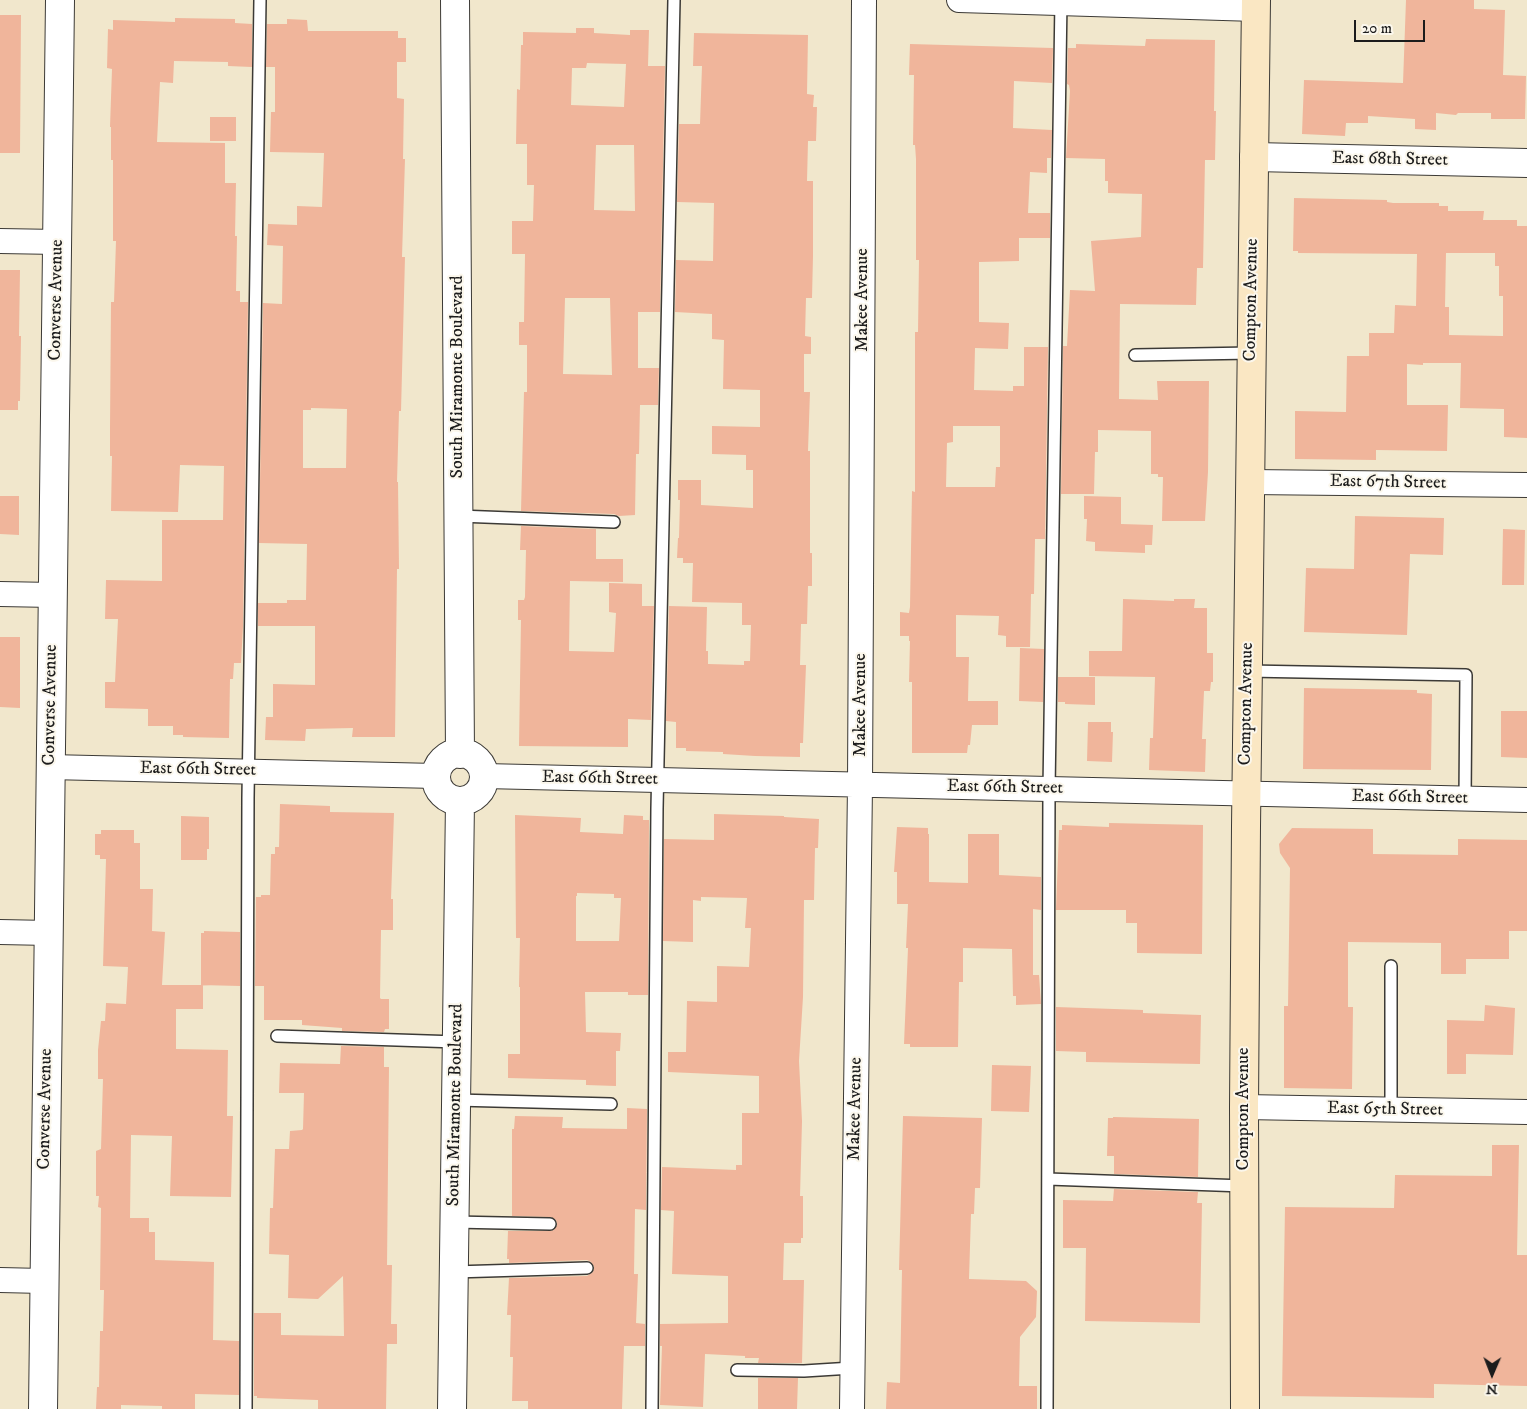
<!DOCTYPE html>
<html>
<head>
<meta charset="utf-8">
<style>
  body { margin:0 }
  #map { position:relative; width:1527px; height:1409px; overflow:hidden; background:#f1e7cc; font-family:"IM FELL DW Pica",serif }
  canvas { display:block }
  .north { position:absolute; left:1467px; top:1349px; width:50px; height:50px; -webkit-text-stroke:4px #fbf7ec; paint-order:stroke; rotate:181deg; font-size:14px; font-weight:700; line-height:20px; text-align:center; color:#1c1c1c }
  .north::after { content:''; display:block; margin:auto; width:18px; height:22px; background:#1c1c1c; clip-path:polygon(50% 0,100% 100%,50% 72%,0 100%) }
  .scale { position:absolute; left:1354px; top:20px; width:71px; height:22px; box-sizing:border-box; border:2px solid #1c1c1c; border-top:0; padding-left:6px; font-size:15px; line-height:18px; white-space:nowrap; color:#1c1c1c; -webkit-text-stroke:4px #fbf7ec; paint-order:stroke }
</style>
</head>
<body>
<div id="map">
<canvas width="1527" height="1409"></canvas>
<div class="north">N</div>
<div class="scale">20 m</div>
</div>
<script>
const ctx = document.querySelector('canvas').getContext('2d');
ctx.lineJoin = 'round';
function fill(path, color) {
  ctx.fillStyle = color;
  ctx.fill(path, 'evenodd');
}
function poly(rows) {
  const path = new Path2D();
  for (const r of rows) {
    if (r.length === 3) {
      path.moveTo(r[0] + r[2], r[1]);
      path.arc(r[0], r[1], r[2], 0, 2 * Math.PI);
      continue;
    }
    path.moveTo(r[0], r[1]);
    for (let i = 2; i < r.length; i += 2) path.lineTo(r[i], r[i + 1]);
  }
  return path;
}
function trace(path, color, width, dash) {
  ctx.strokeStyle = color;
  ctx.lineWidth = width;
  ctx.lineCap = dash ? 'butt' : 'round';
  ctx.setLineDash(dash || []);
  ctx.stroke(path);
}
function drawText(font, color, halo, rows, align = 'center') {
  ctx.font = font + ' "IM FELL DW Pica",serif';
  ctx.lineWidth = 4;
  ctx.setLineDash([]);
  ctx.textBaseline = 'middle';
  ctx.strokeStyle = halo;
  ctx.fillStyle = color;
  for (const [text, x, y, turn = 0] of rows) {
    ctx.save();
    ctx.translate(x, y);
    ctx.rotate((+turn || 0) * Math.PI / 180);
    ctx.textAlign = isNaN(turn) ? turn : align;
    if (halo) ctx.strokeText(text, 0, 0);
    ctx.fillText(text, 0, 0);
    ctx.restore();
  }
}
fill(poly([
  [1406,0,1474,0,1474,9,1505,10,1503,75,1526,76,1525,119,1491,119,1491,113,1458,113,1456,115,1436,113,1436,130,1415,129,1415,119,1368,116,1368,123,1346,123,1345,136,1302,134,1304,80,1403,83],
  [0,15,21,15,20,153,0,153],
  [175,18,235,19,235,23,252,24,252,67,228,66,228,62,174,61,173,83,160,82,157,142,225,143,225,183,236,183,235,236,237,236,236,291,240,291,240,302,248,302,243,626,241,663,234,663,233,679,230,679,229,738,183,737,183,735,173,735,173,726,148,726,148,709,105,708,105,682,115,682,118,619,105,619,106,580,162,581,162,520,223,520,224,466,180,465,178,512,111,511,112,456,110,456,110,428,111,302,114,302,116,241,113,241,113,160,111,160,111,127,110,127,112,69,107,68,108,29,113,30,113,20,175,22],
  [287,19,307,20,308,31,398,31,398,38,406,38,406,62,397,62,397,98,404,99,403,159,405,159,402,257,405,257,401,411,399,411,397,482,398,482,399,569,397,569,395,737,352,737,353,728,306,729,305,741,265,740,266,717,273,717,273,684,315,685,315,626,258,626,258,603,287,603,287,600,306,600,307,544,259,543,263,303,282,304,283,246,267,245,268,224,297,225,297,206,322,207,324,153,270,152,271,112,275,112,275,67,266,67,267,24,287,24],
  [311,408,347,409,346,468,303,468,303,410,311,410],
  [576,28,594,28,594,33,630,35,630,30,649,30,648,66,665,66,660,312,638,312,638,368,659,368,658,405,640,405,639,454,636,454,635,515,619,516,614,514,521,511,524,392,527,392,527,345,519,345,519,322,524,322,525,254,512,254,512,221,533,221,534,185,527,185,527,144,516,144,517,89,520,90,521,45,523,45,523,32,576,33],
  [587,63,626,64,624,107,571,105,572,68,586,68],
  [596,145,634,145,635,211,594,210],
  [565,298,610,298,612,375,563,374],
  [694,33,808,35,807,94,814,95,813,107,817,107,816,141,808,141,807,181,813,181,813,256,812,298,806,298,805,336,811,337,811,354,804,354,804,392,810,392,808,451,810,451,810,553,812,553,812,586,808,586,807,624,801,624,800,665,806,665,803,743,800,743,800,757,755,756,723,754,723,752,686,751,686,748,676,748,676,722,666,721,669,606,707,607,706,651,708,651,708,664,744,665,744,661,750,661,751,625,742,625,742,603,692,602,693,563,683,563,683,558,677,558,678,538,679,538,680,500,678,500,678,480,701,480,701,505,753,508,753,470,746,470,746,455,712,454,712,426,760,427,760,390,723,389,724,340,712,339,712,314,675,312,676,260,713,261,714,203,677,202,679,124,700,124,702,66,693,66],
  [1146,39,1215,40,1214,111,1216,111,1215,160,1205,160,1203,268,1197,268,1196,305,1120,304,1119,399,1158,400,1157,381,1209,381,1208,472,1205,521,1162,521,1163,477,1158,477,1158,474,1151,474,1151,431,1098,430,1098,452,1095,452,1094,494,1061,494,1063,346,1067,346,1070,290,1095,291,1091,241,1141,237,1142,194,1108,193,1108,181,1105,181,1105,159,1066,158,1070,91,1069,85,1067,84,1068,48,1076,48,1076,44,1145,46],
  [910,44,1053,48,1052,83,1014,81,1013,128,1052,130,1051,158,1047,158,1047,173,1030,172,1028,213,1050,213,1050,238,1019,238,1019,261,979,262,979,322,1009,323,1008,349,975,348,974,390,1013,391,1013,386,1024,386,1024,347,1048,347,1045,539,1035,539,1034,594,1031,594,1030,647,1006,647,1006,636,998,635,999,616,956,615,956,657,969,657,968,701,998,701,998,725,972,725,970,745,968,745,967,753,912,753,912,682,909,682,910,641,909,641,909,636,900,636,900,612,909,613,910,607,912,491,915,492,915,332,918,332,919,260,916,260,916,159,915,145,913,145,914,75,909,75],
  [953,426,1000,426,1000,467,996,467,995,487,946,487,947,443,953,442],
  [210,117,236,117,236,141,210,141],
  [1294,198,1387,200,1387,202,1393,203,1439,203,1439,206,1448,206,1448,211,1484,211,1483,220,1517,220,1517,226,1527,226,1527,438,1504,437,1504,409,1460,408,1461,363,1423,363,1423,365,1407,364,1407,405,1448,405,1447,451,1376,450,1376,460,1295,459,1295,411,1346,412,1347,356,1369,356,1369,333,1394,333,1395,305,1416,306,1417,254,1298,253,1298,251,1293,251],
  [1446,253,1495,253,1495,266,1499,266,1499,296,1503,296,1503,336,1449,335,1449,307,1445,307],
  [0,270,20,270,19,336,21,336,20,401,18,401,18,410,0,410],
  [0,496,19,496,19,535,0,534],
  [1084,496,1121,497,1121,524,1153,525,1152,545,1145,545,1145,553,1095,551,1095,542,1086,541,1087,519,1084,519],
  [1355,516,1444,518,1443,555,1410,554,1407,635,1304,632,1306,568,1354,569],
  [521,526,596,529,596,559,623,559,623,582,570,581,569,651,614,652,616,613,609,612,609,583,642,584,642,606,654,606,651,720,628,719,628,747,519,746,521,620,518,620,518,600,524,600,525,597,526,550,520,550],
  [1503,529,1525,530,1524,585,1502,585],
  [1123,599,1174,601,1174,599,1195,599,1194,608,1207,608,1207,653,1213,653,1213,682,1211,682,1210,691,1204,691,1202,739,1206,739,1205,772,1149,770,1150,738,1153,738,1155,677,1089,676,1089,651,1122,651],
  [0,637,20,637,20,708,0,707],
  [1020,648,1044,649,1043,702,1019,701],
  [1058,677,1095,677,1095,705,1065,704,1065,702,1058,702],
  [1304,688,1417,690,1417,693,1432,694,1431,770,1303,769],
  [1501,711,1527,711,1527,758,1501,757],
  [1088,722,1111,722,1111,732,1113,732,1112,762,1087,761],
  [280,804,330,806,330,812,394,813,391,899,393,899,393,930,381,930,380,998,381,999,389,999,389,1029,385,1029,384,1032,342,1031,342,1028,302,1025,302,1020,264,1020,264,986,255,986,256,897,261,897,261,895,270,895,271,854,275,854,275,847,279,847],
  [714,814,784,816,784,817,819,819,818,848,815,848,814,900,804,900,803,997,799,1061,802,1121,800,1196,803,1196,803,1238,801,1238,801,1243,784,1243,783,1280,804,1280,802,1363,758,1363,759,1358,745,1358,745,1356,705,1354,703,1407,660,1405,662,1346,660,1346,660,1324,728,1323,728,1276,672,1274,674,1211,661,1210,662,1167,736,1170,736,1165,742,1165,742,1113,759,1113,759,1076,668,1072,668,1052,686,1052,687,1001,717,1002,717,966,749,967,751,928,745,928,747,898,701,897,701,901,693,900,693,942,663,941,664,839,714,840],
  [515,815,581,818,580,832,623,834,624,815,643,816,643,820,649,820,648,995,628,995,628,992,585,992,586,1032,621,1033,620,1051,616,1051,616,1086,586,1085,586,1080,508,1078,508,1054,520,1054,520,987,519,987,520,938,516,938],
  [577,893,614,894,614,898,621,898,619,941,576,941,576,896,577,896],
  [181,816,209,817,209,849,207,849,207,860,181,860],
  [1109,823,1203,825,1202,954,1137,953,1137,923,1126,923,1126,910,1056,910,1059,830,1062,830,1062,825,1109,827],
  [897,827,928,828,928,834,929,834,929,882,968,883,968,834,999,834,999,875,1041,877,1041,910,1033,909,1033,975,1039,975,1041,1004,1016,1005,1016,996,1013,996,1012,949,963,948,963,982,959,982,958,1047,910,1047,910,1044,904,1044,908,948,906,948,908,904,897,904,897,872,894,872],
  [1292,828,1373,829,1373,854,1458,855,1458,839,1527,840,1527,931,1509,931,1509,959,1466,959,1466,974,1441,974,1441,943,1348,942,1348,1007,1353,1007,1352,1089,1284,1088,1284,1006,1288,1006,1290,868,1280,853,1279,844],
  [101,830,134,830,134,843,140,843,140,889,153,889,152,931,165,932,162,985,203,985,203,1009,176,1009,176,1049,228,1050,227,1116,233,1116,231,1197,170,1196,172,1136,131,1135,130,1218,149,1218,149,1232,155,1232,155,1260,214,1262,213,1340,239,1341,239,1395,195,1394,195,1409,162,1409,162,1406,121,1405,121,1409,96,1409,97,1387,99,1387,100,1334,100,1331,103,1331,104,1290,100,1290,101,1208,98,1207,99,1196,96,1196,96,1151,101,1149,103,1079,98,1079,98,1050,101,1021,105,1021,106,1003,126,1004,128,967,103,966,106,859,100,859,100,855,95,855,95,834,101,834],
  [204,931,240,932,240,986,201,985,201,933,204,933],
  [1485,1005,1515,1008,1513,1055,1466,1054,1466,1074,1447,1074,1447,1020,1484,1021],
  [1056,1007,1143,1010,1143,1013,1201,1015,1200,1064,1086,1062,1086,1052,1056,1051],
  [341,1046,384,1047,384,1067,389,1067,387,1265,392,1265,391,1324,397,1324,397,1344,387,1344,386,1409,318,1409,318,1400,257,1398,257,1396,254,1396,254,1313,281,1313,281,1335,344,1336,343,1276,318,1299,288,1298,289,1255,269,1254,270,1208,273,1208,275,1149,289,1149,290,1131,302,1130,303,1129,304,1093,279,1093,280,1063,340,1064],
  [992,1065,1031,1066,1029,1112,991,1111],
  [627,1108,647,1109,646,1210,635,1209,634,1274,638,1274,636,1323,645,1324,645,1346,624,1346,622,1409,528,1409,528,1401,512,1401,513,1357,510,1357,511,1315,507,1315,509,1278,587,1276,593,1272,594,1267,591,1262,587,1260,509,1263,509,1259,507,1259,508,1231,550,1231,554,1230,557,1225,556,1220,551,1217,512,1216,512,1129,514,1129,515,1116,563,1117,562,1128,627,1129],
  [903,1116,982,1118,980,1188,975,1188,974,1214,971,1214,969,1279,1026,1281,1037,1291,1036,1317,1020,1337,1019,1386,1037,1386,1037,1409,886,1409,887,1382,900,1383,902,1270,899,1270],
  [1113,1117,1199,1119,1198,1177,1114,1174,1114,1156,1107,1156,1108,1118,1113,1118],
  [1492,1145,1519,1145,1517,1255,1527,1255,1527,1386,1434,1384,1434,1398,1282,1396,1285,1207,1394,1208,1395,1175,1492,1176],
  [1114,1189,1198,1192,1197,1203,1202,1203,1200,1323,1085,1321,1086,1248,1063,1248,1063,1200,1113,1201],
  [758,1378,798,1378,797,1409,758,1409]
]), '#f0b59b');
const service = poly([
  [1135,355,1252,353],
  [459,516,614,522],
  [1248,671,1466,675,1465,799],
  [1391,966,1391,1110],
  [277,1036,457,1042],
  [456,1100,611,1104],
  [1048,1179,1244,1186],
  [454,1222,550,1224],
  [454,1272,587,1268],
  [737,1370,804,1371,852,1368],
  [246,1409,248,797,260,0],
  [652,1409,657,808,674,0],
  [1047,1409,1049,789,1061,0]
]);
const minor = poly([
  [959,0,1256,9],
  [0,241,58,242],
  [1250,482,1527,485],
  [0,594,53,595],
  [49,767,436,776],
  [484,776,1527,800],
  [0,932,49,933],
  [1244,1107,1527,1112],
  [0,1280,43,1281],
  [852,1409,860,785,864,0]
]);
const tertiary = poly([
  [455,0,460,754],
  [1254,157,1527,163],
  [460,777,24],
  [43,1409,60,0],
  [452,1409,460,801]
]);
const secondary = poly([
  [1245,1409,1244,1107,1246,826,1256,0]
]);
trace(service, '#3c3a36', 14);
trace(minor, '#3c3a36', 26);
trace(tertiary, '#3c3a36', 30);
trace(secondary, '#3c3a36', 30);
trace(service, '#fff', 11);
trace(minor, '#fff', 24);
trace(tertiary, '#fff', 28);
trace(secondary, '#fae7c3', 28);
drawText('18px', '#1c1c1c', '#fbf7ec', [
  ["East 68th Street",1390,160,1],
  ["Converse Avenue",57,300,-89],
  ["Makee Avenue",863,300,-90],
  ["Compton Avenue",1252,300,-89],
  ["South Miramonte Boulevard",458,377,-90],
  ["East 67th Street",1388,483,1],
  ["Compton Avenue",1247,704,-89],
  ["Converse Avenue",51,705,-89],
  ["Makee Avenue",861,705,-90],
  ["East 66th Street",198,770,1],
  ["East 66th Street",600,779,1],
  ["East 66th Street",1005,788,1],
  ["East 66th Street",1410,798,1],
  ["South Miramonte Boulevard",456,1105,-89],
  ["Converse Avenue",46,1109,-89],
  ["Makee Avenue",856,1109,-89],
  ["Compton Avenue",1244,1109,-90],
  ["East 65th Street",1385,1110,1]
]);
</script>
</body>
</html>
